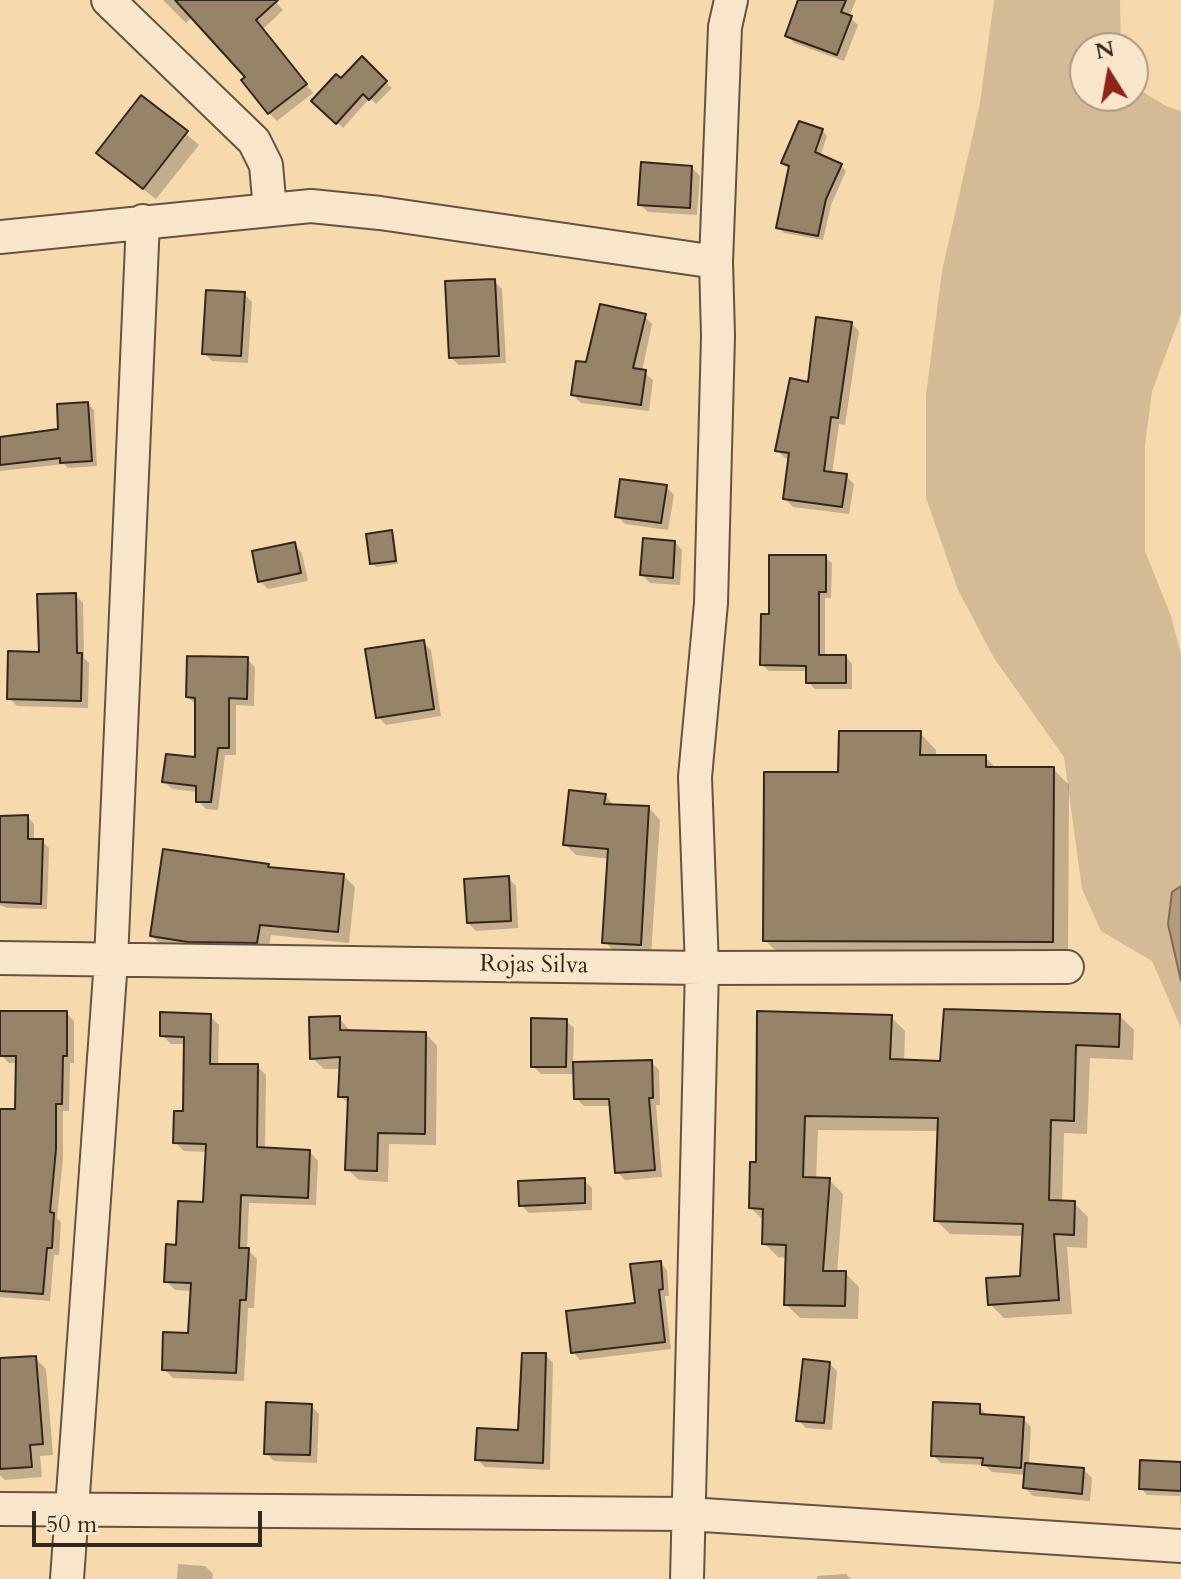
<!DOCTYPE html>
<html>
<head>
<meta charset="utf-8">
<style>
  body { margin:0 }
  #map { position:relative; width:1181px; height:1579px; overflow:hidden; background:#f6d9ad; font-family:Cardo,serif }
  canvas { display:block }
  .north { position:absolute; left:1069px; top:32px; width:80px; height:80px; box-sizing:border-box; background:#f9e6ca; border:2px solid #a99a85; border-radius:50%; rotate:349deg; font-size:22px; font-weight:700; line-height:32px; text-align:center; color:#30271e }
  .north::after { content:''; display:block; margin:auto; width:28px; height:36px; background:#8f2418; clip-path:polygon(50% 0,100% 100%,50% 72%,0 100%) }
  .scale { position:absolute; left:32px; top:1511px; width:230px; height:36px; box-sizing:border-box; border:4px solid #30271e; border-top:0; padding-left:10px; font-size:24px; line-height:28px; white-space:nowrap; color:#30271e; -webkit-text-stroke:6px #f9e6ca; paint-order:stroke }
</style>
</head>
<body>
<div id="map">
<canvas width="1181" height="1579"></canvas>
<div class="north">N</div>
<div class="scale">50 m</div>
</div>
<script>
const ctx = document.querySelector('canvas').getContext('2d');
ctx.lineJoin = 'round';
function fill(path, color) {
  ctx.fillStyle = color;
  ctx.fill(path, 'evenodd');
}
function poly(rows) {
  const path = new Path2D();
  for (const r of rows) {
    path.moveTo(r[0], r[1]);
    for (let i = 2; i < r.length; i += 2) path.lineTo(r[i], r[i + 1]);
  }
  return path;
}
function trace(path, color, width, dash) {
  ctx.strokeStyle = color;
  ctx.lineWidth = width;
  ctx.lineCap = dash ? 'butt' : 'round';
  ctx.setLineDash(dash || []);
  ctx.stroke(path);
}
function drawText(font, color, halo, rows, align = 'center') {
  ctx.font = font + ' Cardo,serif';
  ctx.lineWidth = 6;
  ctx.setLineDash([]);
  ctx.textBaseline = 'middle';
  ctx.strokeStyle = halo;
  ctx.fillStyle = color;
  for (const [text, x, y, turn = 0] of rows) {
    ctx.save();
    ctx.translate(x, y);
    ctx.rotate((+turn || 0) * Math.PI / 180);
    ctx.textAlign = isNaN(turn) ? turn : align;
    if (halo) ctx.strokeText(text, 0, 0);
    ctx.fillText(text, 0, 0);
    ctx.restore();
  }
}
fill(poly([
  [994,0,1120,0,1121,48,1085,48,1085,96,1133,96,1133,79,1136,88,1168,107,1181,111,1181,314,1152,391,1145,445,1145,551,1171,616,1181,654,1181,1028,1152,961,1101,931,1082,889,1064,757,994,658,958,590,926,498,926,395,942,271,980,103]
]), '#d4bb95');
const water = poly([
  [1181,886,1181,981,1168,924,1172,892,1181,886]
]);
fill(water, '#b39c7c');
trace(water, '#7f6d56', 2);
fill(poly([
  [163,0,274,0,283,10,263,29,313,93,277,121,269,113,248,77,193,16,186,23],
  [800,0,856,0,849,17,858,25,844,61,794,43,787,35],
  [362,59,392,88,376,104,370,98,343,128,314,101,341,81],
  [142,97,199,145,156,199,111,164],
  [822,130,827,136,820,157,841,166,846,171,831,205,823,240,784,233,778,227,789,168,784,162],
  [692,168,700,176,697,215,648,212,640,204],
  [494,281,502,289,506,363,459,365,451,358],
  [244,294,252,302,248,363,212,361,204,353],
  [644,316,652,324,642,371,653,380,649,411,581,403,573,395,588,364],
  [851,323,859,331,845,425,839,424,832,474,846,476,854,484,849,514,793,507,785,499,791,459,785,458,777,450,809,384],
  [88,404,94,410,97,466,68,468,64,464,0,471,0,439,60,431],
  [666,487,674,495,668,530,625,524,617,516],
  [391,533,394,536,398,564,376,567,372,563],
  [675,542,682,550,680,585,650,583,642,575],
  [294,545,302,553,308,581,268,589,260,581],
  [825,557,832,563,831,598,825,598,825,657,846,657,852,664,852,689,815,689,808,682,808,671,769,671,762,665],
  [75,595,83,603,84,658,89,663,88,708,17,706,9,698,41,654],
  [423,642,431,650,441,716,386,725,378,717],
  [247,659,255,667,254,706,236,705,236,755,225,755,218,810,206,809,198,801,198,792,172,789,164,781,197,760,197,706,188,697],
  [920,733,936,750,936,757,985,757,997,769,1053,769,1069,785,1068,958,781,956,765,940,840,774],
  [605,796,615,806,649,808,660,820,651,955,616,953,605,942,610,859,576,855,565,844],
  [28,817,34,824,34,841,42,841,49,848,47,909,7,908,0,905,0,818],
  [268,866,271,869,344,876,355,887,349,943,271,935,268,953,163,947,152,936],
  [508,878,516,886,518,928,476,931,468,923],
  [66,1013,74,1021,74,1063,70,1063,69,1111,63,1111,63,1158,57,1218,61,1223,59,1255,54,1255,50,1301,0,1297,0,1111,17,1111,18,1063,9,1063,1,1055],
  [210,1016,219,1025,218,1066,257,1066,266,1075,265,1150,310,1152,318,1161,316,1205,249,1203,247,1249,257,1259,254,1308,248,1308,244,1381,173,1378,164,1369,190,1335,192,1291,175,1290,166,1281,178,1247,205,1204,208,1152,184,1151,175,1142,185,1114,186,1044,171,1044,162,1035],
  [1120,1016,1134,1030,1133,1060,1090,1058,1087,1134,1064,1133,1062,1203,1074,1203,1088,1217,1087,1248,1067,1247,1072,1314,1004,1318,990,1304,1022,1278,1024,1236,950,1234,936,1220,939,1131,818,1130,816,1180,829,1180,843,1194,837,1273,845,1273,859,1287,858,1319,800,1318,786,1304,788,1258,778,1257,764,1243,765,1222,751,1208,758,1164,891,1017,905,1031,904,1062,941,1063],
  [339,1018,351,1032,426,1034,437,1046,436,1145,389,1144,388,1182,359,1180,347,1169,350,1105,340,1096,342,1069,324,1069,312,1058],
  [566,1021,574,1028,573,1064,651,1062,659,1070,660,1105,656,1105,662,1177,625,1180,617,1172,611,1106,584,1106,576,1098,576,1074,541,1074,533,1066],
  [584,1180,592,1188,592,1210,529,1213,521,1205],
  [660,1263,667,1270,669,1296,665,1296,671,1349,580,1360,573,1352,637,1305],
  [545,1355,553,1363,550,1470,485,1467,477,1459,520,1432],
  [35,1358,46,1369,53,1455,40,1456,42,1477,5,1480,0,1475,0,1360],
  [829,1363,837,1371,832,1430,806,1428,798,1420],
  [311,1406,319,1414,317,1463,274,1461,266,1453],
  [979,1406,987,1416,1023,1419,1031,1427,1029,1465,1084,1470,1092,1478,1090,1501,1033,1496,1025,1488,1026,1475,992,1472,985,1465,941,1463,933,1455],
  [1181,1464,1181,1512,1180,1496,1147,1495,1141,1488],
  [178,1564,205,1566,213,1574,212,1579,177,1579],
  [846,1574,851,1579,817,1579,817,1576]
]), '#0003');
const building = poly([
  [175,0,278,0,256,20,307,84,268,114,241,80,245,77,175,0],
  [798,0,846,0,841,12,852,16,837,55,785,36,798,0],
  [362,56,387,81,369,100,363,94,336,124,311,101,336,74,341,78,362,56],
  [141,95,188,131,143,189,96,153,141,95],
  [799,121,823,129,815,152,842,164,826,199,818,236,776,228,789,166,781,163,799,121],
  [641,162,692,166,690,208,638,205,641,162],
  [495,279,499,356,449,358,445,281,495,279],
  [206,290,245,292,241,356,202,354,206,290],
  [600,304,646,314,633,368,646,370,641,405,571,395,576,361,586,362,600,304],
  [816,317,852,322,838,418,831,417,824,471,847,474,842,507,783,499,789,453,775,451,790,378,808,382,816,317],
  [88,402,92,461,60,463,60,458,0,465,0,437,58,429,57,404,88,402],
  [620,479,667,485,661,523,615,517,620,479],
  [392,530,396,561,370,564,366,534,392,530],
  [643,538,675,541,673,578,640,575,643,538],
  [295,542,301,573,258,582,252,551,295,542],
  [769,555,826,555,826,592,819,592,819,655,846,655,846,683,806,683,806,666,760,665,761,614,769,614,769,555],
  [76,593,77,653,82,653,81,701,7,699,8,651,39,652,37,594,76,593],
  [424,640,434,709,376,718,365,649,424,640],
  [187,656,248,657,247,699,229,698,229,748,218,748,211,802,196,802,196,786,162,782,166,754,195,757,195,698,186,697,187,656],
  [839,731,921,731,920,755,986,755,986,767,1054,767,1053,942,763,941,764,772,838,772,839,731],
  [569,790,606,794,604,804,649,806,641,945,602,943,608,849,563,845,569,790],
  [28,815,28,839,43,839,41,904,0,902,0,816,28,815],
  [163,849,269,864,268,867,344,874,338,932,260,925,257,943,188,942,150,936,163,849],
  [509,876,511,921,467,923,464,879,509,876],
  [944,1009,1120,1014,1119,1047,1076,1045,1074,1121,1051,1120,1049,1200,1075,1201,1074,1235,1054,1234,1059,1300,988,1305,986,1278,1020,1276,1023,1224,934,1221,938,1118,805,1116,803,1177,830,1178,823,1271,846,1271,845,1306,784,1305,786,1245,762,1244,763,1209,749,1208,750,1162,756,1162,757,1011,892,1015,890,1059,940,1061,944,1009],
  [0,1011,67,1011,67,1056,63,1056,62,1104,56,1104,56,1149,50,1212,54,1213,52,1248,47,1248,43,1294,0,1291,0,1109,15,1109,16,1056,0,1056,0,1011],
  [160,1012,211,1014,210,1064,258,1064,257,1147,310,1150,308,1198,241,1195,239,1248,249,1248,246,1300,240,1300,236,1373,162,1370,163,1332,188,1333,191,1283,164,1282,166,1244,176,1245,178,1201,203,1202,206,1144,173,1143,174,1111,183,1111,184,1037,160,1036,160,1012],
  [340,1016,340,1030,426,1032,425,1134,378,1133,377,1171,345,1170,348,1097,338,1097,340,1057,310,1059,309,1017,340,1016],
  [531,1018,567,1019,566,1067,531,1067,531,1018],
  [652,1060,653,1098,649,1098,655,1170,615,1173,609,1099,574,1099,573,1062,652,1060],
  [585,1178,585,1203,519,1206,518,1181,585,1178],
  [661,1261,663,1289,659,1290,665,1342,571,1353,566,1311,635,1303,630,1264,661,1261],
  [522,1353,546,1353,543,1463,475,1460,477,1428,518,1430,522,1353],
  [36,1356,43,1444,30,1445,32,1467,0,1469,0,1358,36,1356],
  [803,1359,830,1362,824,1423,796,1421,803,1359],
  [266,1402,312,1404,310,1455,264,1454,266,1402],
  [933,1402,980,1404,980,1414,1024,1417,1021,1468,982,1465,983,1458,931,1456,933,1402],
  [1140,1460,1181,1462,1181,1491,1139,1489,1140,1460],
  [1025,1463,1084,1468,1082,1494,1023,1488,1025,1463]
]);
fill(building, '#978468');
trace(building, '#30271e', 2);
const minor = poly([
  [108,0,254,141,266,165,270,210],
  [0,237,311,206,380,213,716,262],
  [0,958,702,968,1067,967],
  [0,1509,688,1514,1181,1546],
  [67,1579,111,960,143,221],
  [687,1579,702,968,695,777,711,603,718,336,716,262,725,27,731,0]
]);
trace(minor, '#625442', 36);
trace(minor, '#f9e6ca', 32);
drawText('24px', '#30271e', '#f9e6ca', [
  ["Rojas Silva",534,966,1]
]);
</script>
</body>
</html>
